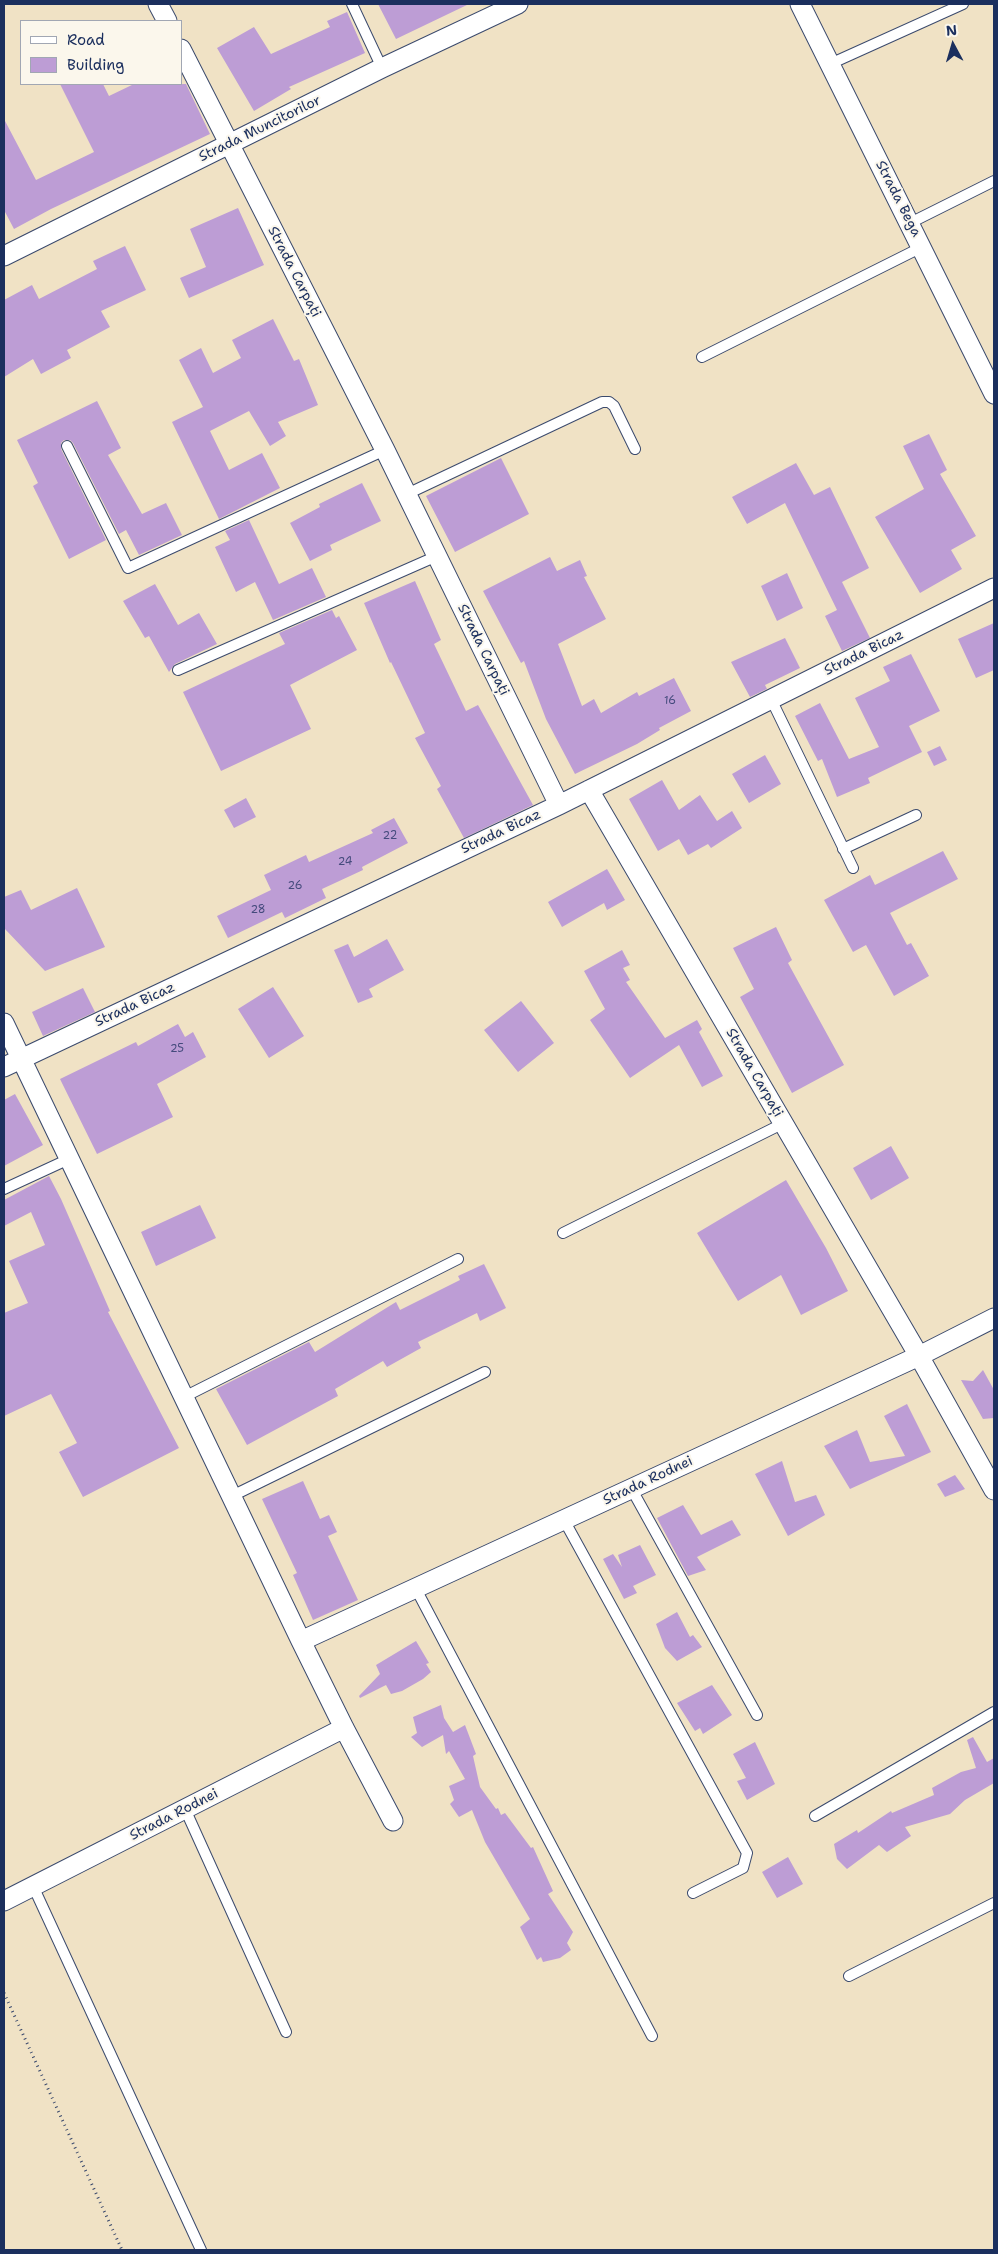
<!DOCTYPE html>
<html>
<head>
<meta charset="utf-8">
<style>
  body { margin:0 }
  #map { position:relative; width:998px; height:2254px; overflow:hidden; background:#f0e2c5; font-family:"Shantell Sans",sans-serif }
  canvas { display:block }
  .frame { position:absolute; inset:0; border:5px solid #1b2f5e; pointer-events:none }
  .legend { position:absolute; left:20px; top:20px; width:162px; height:65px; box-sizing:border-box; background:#fbf7ec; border:1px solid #a1a7b3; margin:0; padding:6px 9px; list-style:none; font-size:15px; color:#1b2f5e }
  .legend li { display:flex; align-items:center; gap:10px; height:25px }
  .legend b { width:25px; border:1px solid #a1a7b3 }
  .north { position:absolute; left:928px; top:20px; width:50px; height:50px; -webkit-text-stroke:4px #fbf7ec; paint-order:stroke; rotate:354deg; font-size:14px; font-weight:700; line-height:20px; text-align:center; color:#1b2f5e }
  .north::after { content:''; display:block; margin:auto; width:18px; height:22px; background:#1b2f5e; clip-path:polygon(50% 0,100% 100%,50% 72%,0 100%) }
</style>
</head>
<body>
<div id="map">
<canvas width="998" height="2254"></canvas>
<div class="frame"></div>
<ul class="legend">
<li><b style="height:6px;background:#fff"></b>Road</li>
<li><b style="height:14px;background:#bd9dd5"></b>Building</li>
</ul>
<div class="north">N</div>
</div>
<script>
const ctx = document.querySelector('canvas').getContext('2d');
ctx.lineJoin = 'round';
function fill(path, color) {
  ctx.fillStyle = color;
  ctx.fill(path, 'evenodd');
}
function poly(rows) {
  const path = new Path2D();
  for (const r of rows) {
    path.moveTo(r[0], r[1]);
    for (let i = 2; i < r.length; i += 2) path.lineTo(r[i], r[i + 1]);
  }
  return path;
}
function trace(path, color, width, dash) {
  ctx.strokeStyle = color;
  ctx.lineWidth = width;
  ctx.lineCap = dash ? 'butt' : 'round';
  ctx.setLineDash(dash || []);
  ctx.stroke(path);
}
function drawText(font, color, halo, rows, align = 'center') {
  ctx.font = font + ' "Shantell Sans",sans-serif';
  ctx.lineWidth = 4;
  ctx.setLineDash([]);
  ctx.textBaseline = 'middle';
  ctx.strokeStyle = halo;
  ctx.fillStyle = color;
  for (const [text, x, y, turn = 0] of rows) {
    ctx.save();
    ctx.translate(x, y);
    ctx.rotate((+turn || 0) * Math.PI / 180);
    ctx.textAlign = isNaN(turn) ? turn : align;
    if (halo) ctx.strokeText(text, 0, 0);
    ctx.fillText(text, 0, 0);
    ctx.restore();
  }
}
fill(poly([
  [378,4,469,4,396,39],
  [347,12,365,53,289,87,291,89,254,111,217,48,254,27,271,54,330,27,327,21],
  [60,84,103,84,109,96,134,84,186,84,210,134,51,209,14,229,4,210,4,119,36,180,94,152],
  [238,208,264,265,189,298,180,278,206,267,190,229],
  [125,246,146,290,101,311,110,327,67,350,71,358,41,374,33,359,4,377,4,300,32,285,39,299,97,269,93,261],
  [273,319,294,361,299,359,318,405,278,422,286,436,270,446,249,411,210,431,229,470,262,453,280,488,219,519,172,422,203,407,179,360,201,348,213,373,241,358,232,340],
  [97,401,121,448,108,455,142,514,166,503,182,535,139,555,126,530,119,534,73,443,70,440,64,440,61,443,61,449,106,540,69,559,33,486,38,483,17,440],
  [929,434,947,470,940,474,976,536,951,550,962,569,920,593,875,517,924,489,903,446],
  [501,458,529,514,455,552,426,496],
  [796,463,814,495,830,487,869,568,842,582,870,638,842,651,825,616,837,610,785,503,747,524,732,497],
  [362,483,381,521,330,545,332,550,310,561,290,523,320,507,319,504],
  [249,520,279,584,312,568,326,597,273,620,255,582,236,592,215,547,230,540,225,531],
  [550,557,557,571,580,560,587,576,584,577,606,619,558,644,582,706,594,699,601,713,637,692,639,696,674,678,691,711,659,728,660,730,637,744,575,774,546,719,524,661,521,663,483,591],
  [787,573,803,608,777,621,761,586],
  [415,581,441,640,434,644,466,711,478,705,533,805,464,838,437,789,441,786,415,738,425,733,391,662,390,663,364,603],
  [155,584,178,625,199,613,217,644,175,664,169,672,149,636,145,638,123,601],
  [332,610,336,618,339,616,357,650,290,685,311,729,221,771,183,692,285,644,279,633],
  [994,623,994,670,976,678,958,639],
  [785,638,800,668,765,685,767,689,750,697,731,662],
  [911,654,940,711,909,726,922,752,868,778,870,783,837,797,822,759,818,761,795,716,820,703,849,759,879,747,855,698,890,681,883,667],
  [940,746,947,760,934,766,927,752],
  [765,755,781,784,749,803,732,774],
  [662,780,679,810,700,795,717,821,732,811,742,828,711,848,708,844,688,855,679,839,658,851,629,799],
  [246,798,256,817,234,828,224,810],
  [394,818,408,843,362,867,363,870,322,889,326,898,285,918,282,912,228,938,217,916,271,890,264,875,306,855,309,862,373,833,371,830],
  [943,851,958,879,890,913,907,945,911,943,929,976,894,996,866,945,853,952,824,900,870,875,875,885],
  [607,869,625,900,607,910,604,903,562,927,548,902],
  [77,888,105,947,45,971,4,928,4,897,21,890,31,910],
  [776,927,792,960,788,963,844,1065,792,1093,740,997,754,989,733,948],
  [387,939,404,970,369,989,373,997,358,1003,334,950,348,944,354,957],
  [622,950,630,965,623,968,630,980,626,982,665,1038,697,1020,702,1029,699,1032,723,1076,702,1087,679,1045,630,1078,590,1020,605,1009,584,971],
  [273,987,304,1036,269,1058,238,1009],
  [83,988,95,1012,43,1036,32,1012],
  [521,1001,554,1043,518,1072,484,1030],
  [178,1024,185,1037,193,1032,206,1057,157,1084,173,1117,97,1154,60,1079,136,1042,138,1046],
  [15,1094,43,1145,4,1166,4,1100],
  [891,1146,909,1178,871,1200,853,1168],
  [49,1176,61,1199,110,1311,108,1312,179,1448,83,1497,59,1452,77,1443,51,1394,4,1416,4,1313,28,1303,9,1261,45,1245,31,1212,4,1226,4,1200],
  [786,1180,826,1248,848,1291,801,1315,781,1275,738,1301,697,1233],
  [200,1205,216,1238,156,1266,141,1232],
  [484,1264,506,1308,480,1321,477,1313,418,1342,421,1348,387,1367,383,1361,335,1389,338,1396,247,1445,216,1389,309,1342,315,1352,396,1302,400,1310,460,1280,458,1276],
  [983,1370,994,1390,994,1418,983,1419,961,1380,973,1381],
  [907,1404,931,1452,850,1489,824,1446,857,1430,870,1462,905,1456,884,1416],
  [782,1461,795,1502,816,1495,825,1515,788,1536,755,1474],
  [955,1475,965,1489,945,1497,937,1484],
  [303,1481,320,1519,329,1515,337,1532,328,1536,358,1600,313,1620,293,1575,297,1573,262,1499],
  [683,1505,701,1535,732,1520,741,1535,697,1557,706,1570,688,1576,657,1518],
  [640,1545,656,1575,633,1586,637,1593,624,1599,603,1559,613,1554,622,1567,618,1555],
  [677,1612,690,1637,693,1635,702,1647,677,1661,665,1648,656,1624],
  [416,1641,429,1663,426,1664,431,1672,423,1679,402,1691,391,1694,386,1685,360,1698,359,1696,380,1674,376,1665],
  [712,1685,732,1715,703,1734,700,1728,695,1731,677,1703],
  [441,1705,444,1718,453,1732,465,1725,476,1754,473,1756,480,1787,496,1809,498,1808,501,1815,505,1813,531,1848,533,1847,553,1891,548,1894,573,1932,567,1943,571,1950,560,1958,543,1962,541,1957,537,1960,520,1927,530,1919,485,1842,472,1810,459,1817,450,1804,454,1800,449,1786,465,1779,449,1751,446,1754,443,1735,422,1747,411,1737,417,1733,413,1717],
  [973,1737,987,1762,994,1758,994,1783,965,1800,950,1814,905,1827,911,1836,887,1852,879,1845,847,1869,837,1859,834,1844,857,1830,858,1833,891,1811,892,1813,934,1795,932,1788,961,1772,976,1768,967,1740],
  [755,1742,775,1784,747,1800,737,1781,746,1778,733,1754],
  [788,1857,803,1884,777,1898,762,1872]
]), '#bd9dd5');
const lane = poly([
  [352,4,382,68],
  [830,64,963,4],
  [910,223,994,181],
  [702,357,922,247],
  [67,446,128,568,385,450],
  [407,494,602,402,609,402,614,406,635,449],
  [178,670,437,556],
  [771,699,853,868],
  [843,849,916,815],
  [4,1189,69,1159],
  [563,1233,784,1123],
  [184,1397,458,1259],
  [631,1488,757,1715],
  [232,1496,485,1372],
  [564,1520,747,1853,743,1868,693,1893],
  [416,1589,652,2036],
  [185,1809,286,2032],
  [815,1816,994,1712],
  [33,1886,201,2250],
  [849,1976,994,1903]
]);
const street = poly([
  [158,4,167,21],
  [800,4,994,394],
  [181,49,385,450,559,805],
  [4,256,382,68,518,4],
  [589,790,919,1356,994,1490],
  [4,1023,301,1641,344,1728,393,1821],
  [4,1067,559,805,994,588],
  [301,1641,919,1356,994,1318],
  [4,1901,344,1728]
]);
trace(lane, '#3b4a6d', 12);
trace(street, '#3b4a6d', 21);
trace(poly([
  [4,1993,122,2250]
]), '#3b4a6d', 3, [1, 4]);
trace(lane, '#fff', 10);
trace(street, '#fff', 19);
drawText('11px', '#444a7c', null, [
  ["16",670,701],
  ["22",390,836],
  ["24",345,862],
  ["26",295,886],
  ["28",258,910],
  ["25",177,1049]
]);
drawText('14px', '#1b2f5e', '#fbf7ec', [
  ["Strada Muncitorilor",260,129,-26],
  ["Strada Bega",898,199,63],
  ["Strada Carpați",294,272,63],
  ["Strada Carpați",483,650,64],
  ["Strada Bicaz",864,653,-26],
  ["Strada Bicaz",501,832,-25],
  ["Strada Bicaz",135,1005,-25],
  ["Strada Carpați",754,1073,60],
  ["Strada Rodnei",648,1481,-25],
  ["Strada Rodnei",174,1815,-27]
]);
</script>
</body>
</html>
